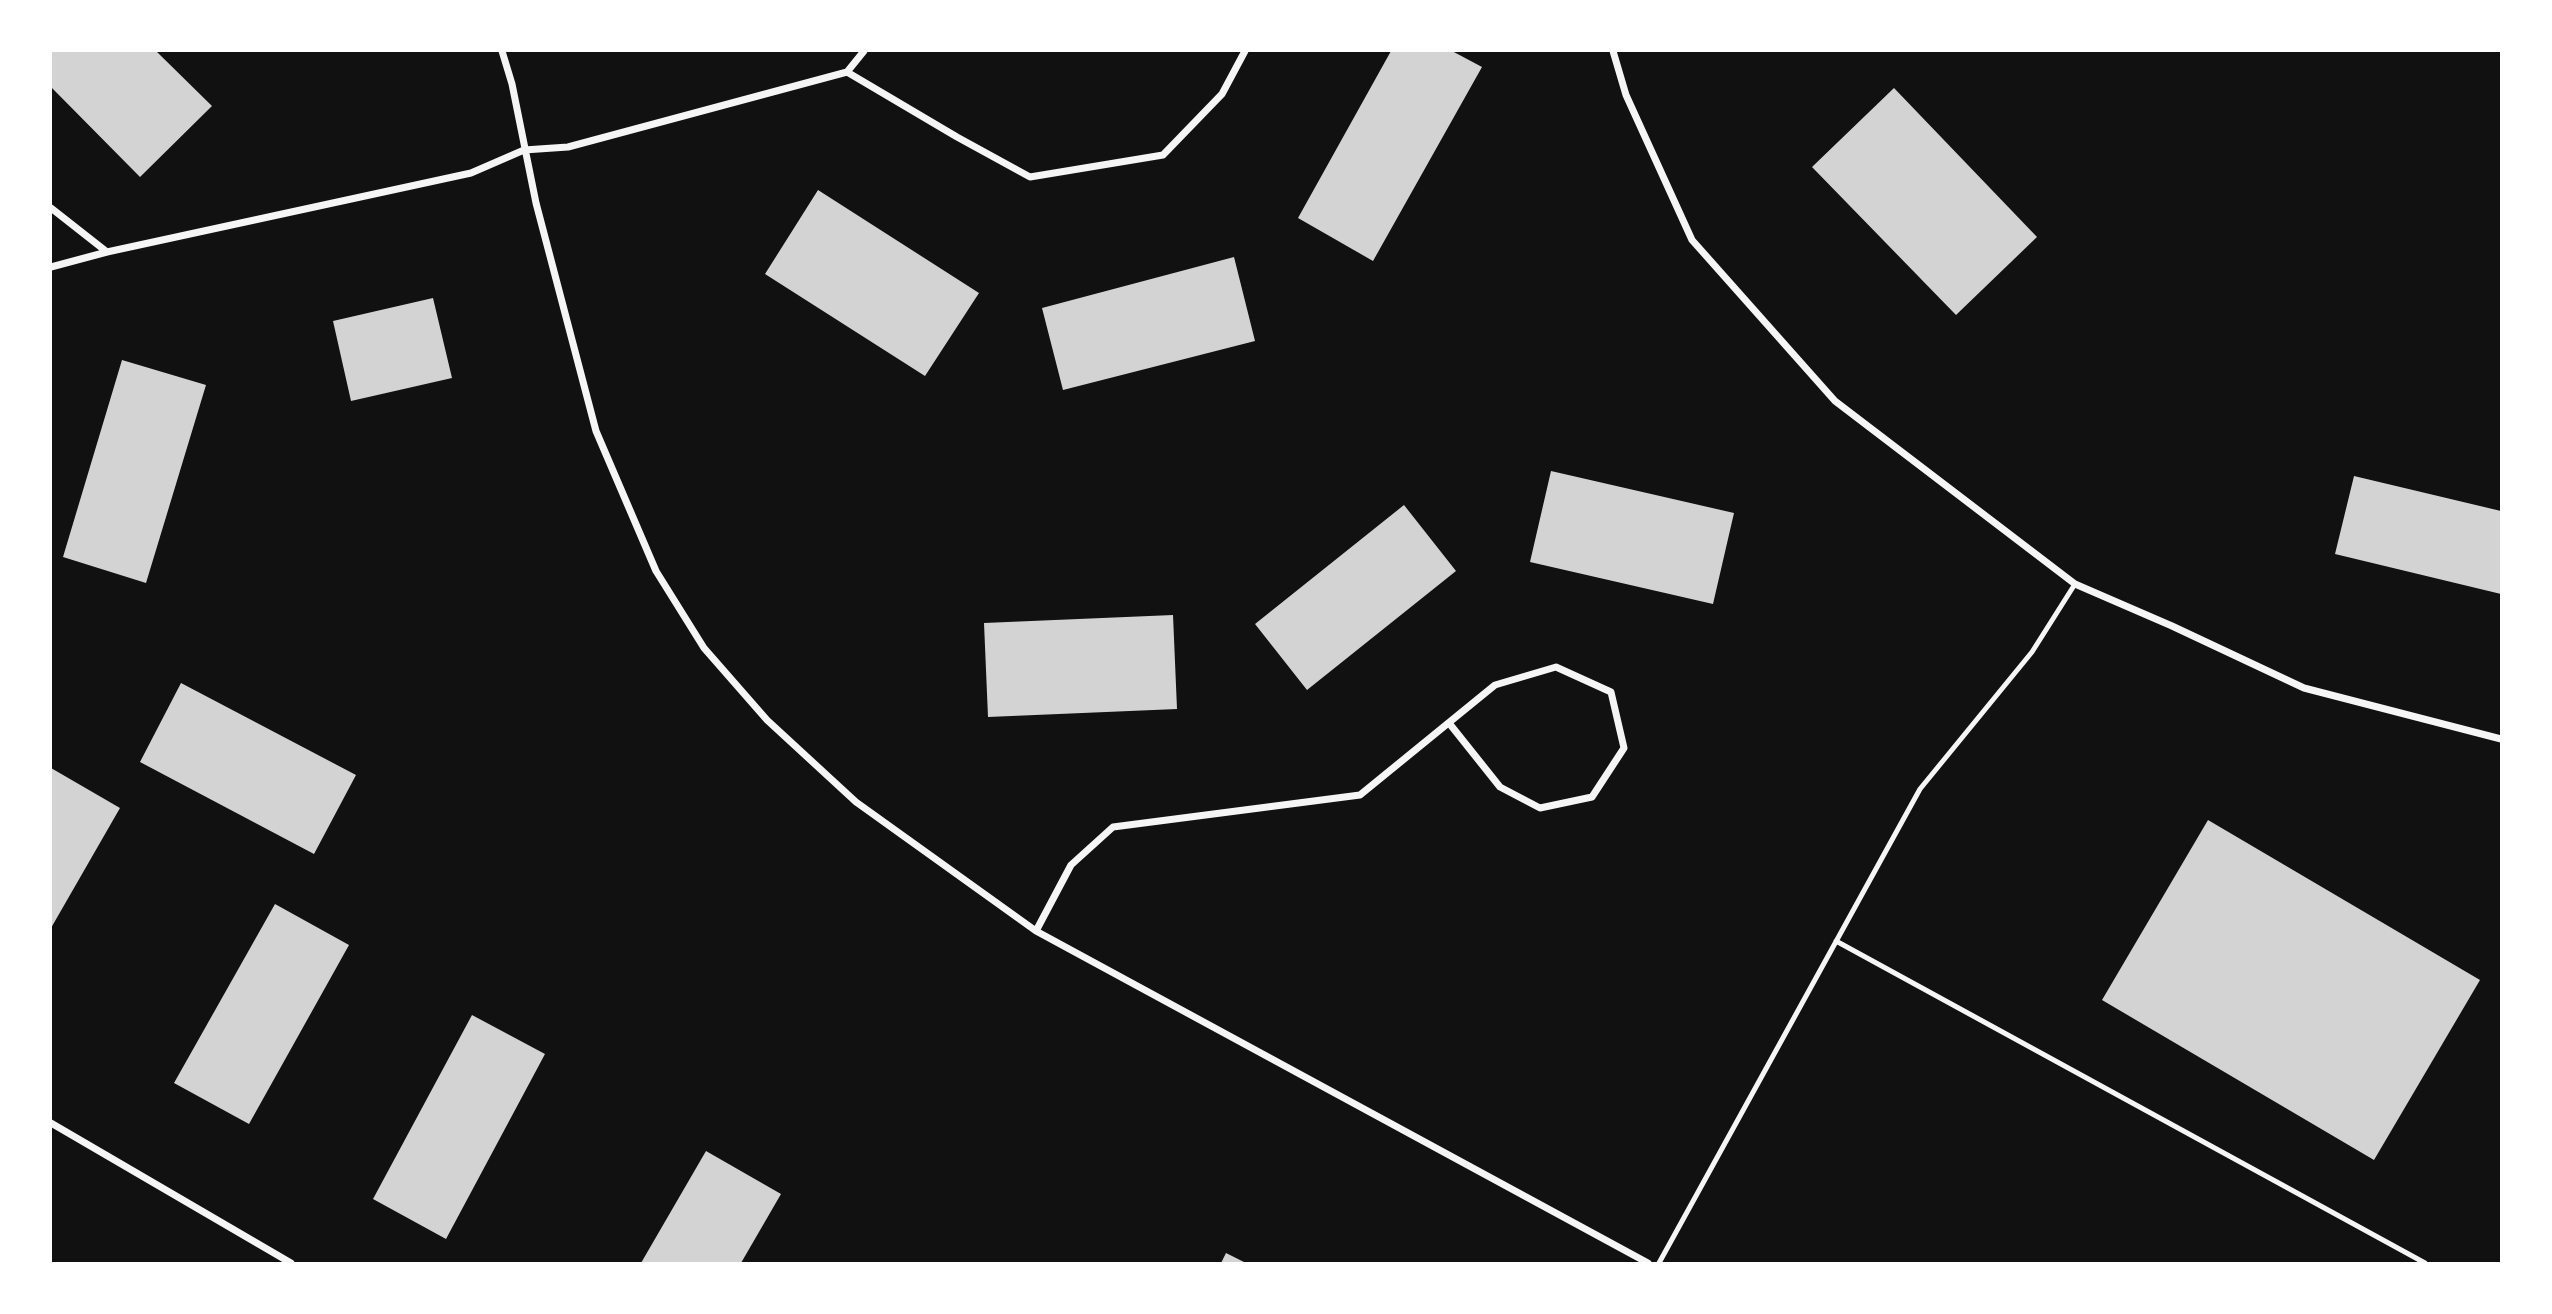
<!DOCTYPE html>
<html>
<head>
<meta charset="utf-8">
<style>
  body { margin:0 }
  #map { position:relative; width:2552px; height:1314px; overflow:hidden; background:#111; font-family:"Noto Sans",sans-serif }
  canvas { display:block }
  .frame { position:absolute; inset:0; border:52px solid #fff; pointer-events:none }
</style>
</head>
<body>
<div id="map">
<canvas width="2552" height="1314"></canvas>
<div class="frame"></div>
</div>
<script>
const ctx = document.querySelector('canvas').getContext('2d');
ctx.lineJoin = 'round';
function fill(path, color) {
  ctx.fillStyle = color;
  ctx.fill(path, 'evenodd');
}
function poly(rows) {
  const path = new Path2D();
  for (const r of rows) {
    path.moveTo(r[0], r[1]);
    for (let i = 2; i < r.length; i += 2) path.lineTo(r[i], r[i + 1]);
  }
  return path;
}
function trace(path, color, width, dash) {
  ctx.strokeStyle = color;
  ctx.lineWidth = width;
  ctx.lineCap = dash ? 'butt' : 'round';
  ctx.setLineDash(dash || []);
  ctx.stroke(path);
}
fill(poly([
  [51,51,156,51,212,106,140,177,51,87],
  [1391,51,1452,51,1482,67,1373,261,1298,218],
  [1894,88,2037,237,1956,315,1812,167],
  [818,190,979,293,925,376,765,274],
  [1234,257,1255,341,1063,390,1042,308],
  [433,298,452,378,351,401,333,321],
  [122,360,206,385,146,583,63,557],
  [1551,471,1734,513,1713,604,1530,562],
  [2354,476,2501,511,2501,594,2335,554],
  [1404,505,1456,571,1307,690,1255,624],
  [1173,615,1177,709,988,717,984,623],
  [181,683,356,775,314,854,140,762],
  [51,768,120,808,51,928],
  [2208,820,2480,980,2374,1160,2102,1000],
  [275,904,349,945,249,1124,174,1083],
  [472,1015,545,1054,446,1239,373,1199],
  [706,1151,781,1194,741,1263,641,1263],
  [1226,1253,1246,1263,1221,1263]
]), '#d3d3d3');
trace(poly([
  [1836,941,2425,1263],
  [1659,1263,1920,789,2032,652,2075,584]
]), '#f5f5f5', 5);
trace(poly([
  [502,51,512,84,536,203,596,431,656,571,704,648,767,720,856,802,1036,931,1648,1263],
  [1613,51,1626,95,1692,240,1835,401,2075,584,2172,626,2304,688,2501,739],
  [847,72,957,137,1030,177,1163,155,1222,94,1245,51],
  [51,208,107,252],
  [51,267,107,252,471,173,524,150,568,147,847,72,864,51],
  [1036,931,1071,865,1113,827,1360,795,1495,685,1556,667,1611,692,1624,748,1592,797,1540,808,1500,787,1449,723],
  [51,1123,291,1263]
]), '#f5f5f5', 7);
</script>
</body>
</html>
